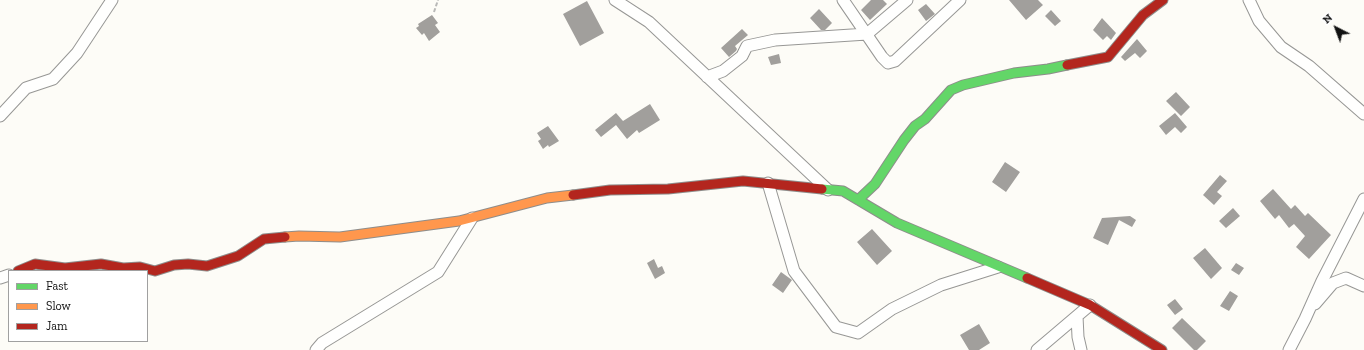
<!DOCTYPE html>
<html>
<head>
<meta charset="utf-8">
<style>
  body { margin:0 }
  #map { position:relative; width:1364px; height:350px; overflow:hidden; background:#fdfcf7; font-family:"Zilla Slab",serif }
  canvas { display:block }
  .legend { position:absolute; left:8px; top:270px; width:140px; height:72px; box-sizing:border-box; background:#fff; border:1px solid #a0a0a0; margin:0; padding:5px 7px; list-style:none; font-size:12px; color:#111 }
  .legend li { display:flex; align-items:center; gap:8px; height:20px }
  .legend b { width:20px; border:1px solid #a0a0a0 }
  .north { position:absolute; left:1316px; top:8px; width:40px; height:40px; -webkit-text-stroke:3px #fff; paint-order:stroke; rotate:318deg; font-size:11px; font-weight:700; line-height:16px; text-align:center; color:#111 }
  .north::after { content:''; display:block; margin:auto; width:14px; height:18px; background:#111; clip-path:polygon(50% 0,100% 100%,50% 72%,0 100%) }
</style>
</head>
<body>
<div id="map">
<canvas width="1364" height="350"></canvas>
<ul class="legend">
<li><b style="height:5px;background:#63d668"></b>Fast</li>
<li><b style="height:5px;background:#ff974d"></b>Slow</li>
<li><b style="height:5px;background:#b3261e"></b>Jam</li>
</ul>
<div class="north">N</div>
</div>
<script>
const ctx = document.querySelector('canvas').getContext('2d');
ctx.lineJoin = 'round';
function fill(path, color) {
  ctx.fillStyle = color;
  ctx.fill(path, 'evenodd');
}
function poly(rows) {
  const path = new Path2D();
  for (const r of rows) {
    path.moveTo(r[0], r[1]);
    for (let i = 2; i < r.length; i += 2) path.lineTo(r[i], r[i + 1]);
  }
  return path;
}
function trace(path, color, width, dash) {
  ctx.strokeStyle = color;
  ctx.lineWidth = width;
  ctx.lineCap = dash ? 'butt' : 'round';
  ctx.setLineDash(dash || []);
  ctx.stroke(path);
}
fill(poly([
  [871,0,883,0,887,4,870,20,861,10],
  [1009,0,1038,0,1043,5,1026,20],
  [587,1,604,33,580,46,563,14],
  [926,4,935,14,926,21,918,10],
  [819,9,832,23,825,30,821,30,810,18],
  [1051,10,1061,21,1055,26,1045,16],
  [432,15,438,23,435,25,440,32,429,41,424,33,422,35,416,28,419,26,418,24],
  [1102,18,1116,33,1111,40,1107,36,1103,40,1093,30],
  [742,29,748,35,735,46,737,49,736,51,729,57,721,48],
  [1137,39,1147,51,1140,58,1135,53,1125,61,1121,57],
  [779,54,781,63,771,65,768,57],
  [1176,92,1190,107,1181,116,1166,101],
  [650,104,660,120,639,133,637,130,627,139,616,125,601,137,595,130,616,113,623,121],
  [1175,113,1187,127,1181,133,1175,127,1166,135,1159,126],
  [548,126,559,141,549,147,548,145,543,149,538,141,541,139,537,133],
  [1005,162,1020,172,1006,192,992,182],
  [1220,175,1227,181,1217,192,1222,196,1214,205,1203,195],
  [1273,189,1291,209,1295,205,1305,216,1308,213,1331,235,1309,259,1296,247,1305,236,1294,224,1289,228,1279,215,1275,219,1260,201],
  [1233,208,1240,216,1226,228,1219,221],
  [1130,216,1136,220,1132,227,1119,220,1108,245,1093,238,1102,218],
  [872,229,892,251,877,265,857,242],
  [1205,248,1222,268,1211,279,1193,258],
  [654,259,658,268,662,266,665,273,655,279,647,263],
  [1236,263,1244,268,1239,275,1231,270],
  [781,272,792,280,783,293,772,285],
  [1230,291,1238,296,1229,311,1220,306],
  [1175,299,1183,309,1175,315,1167,305],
  [1182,318,1206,341,1197,350,1194,350,1172,328],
  [979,324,990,343,979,350,969,350,960,335]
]), '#a19f9c');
const street = poly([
  [615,0,649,22,828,190],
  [843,0,882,57,888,63,895,61,960,0],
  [1249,0,1259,21,1281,47,1309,66,1364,114],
  [707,77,723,71,742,56,747,46,775,40,867,34,907,0],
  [0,116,26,88,53,79,77,53,112,0],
  [768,183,794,271,836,327,858,333,892,309,941,285,998,267],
  [0,278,9,275],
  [1315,304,1333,283,1346,278,1364,286],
  [1077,316,1078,337,1081,350],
  [316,350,322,343,438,272,472,218],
  [1037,350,1090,305],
  [1289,350,1305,319,1322,281,1364,199]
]);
const fast = poly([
  [822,189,843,191,897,223,1027,278],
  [858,200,875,184,904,140,915,126,925,119,951,90,963,85,1014,73,1048,69,1067,65]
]);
const slow = poly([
  [285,237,299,236,340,237,459,221,547,198,573,195]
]);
const jam = poly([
  [1067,65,1108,57,1143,15,1163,0],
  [573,195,610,190,668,189,743,181,822,189],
  [18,271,35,264,65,268,101,264,123,268,140,267,155,271,174,265,188,264,207,266,238,256,264,239,285,237],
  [1027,278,1090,305,1162,350]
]);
trace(street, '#979795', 13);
trace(fast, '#8e8d8b', 11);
trace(slow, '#8e8d8b', 11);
trace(jam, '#8e8d8b', 11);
trace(poly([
  [434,12,438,0]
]), '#b9b9b8', 2, [4, 2]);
trace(street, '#fffffe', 11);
trace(fast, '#63d668', 9);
trace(slow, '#ff974d', 9);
trace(jam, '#b3261e', 9);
</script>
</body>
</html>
